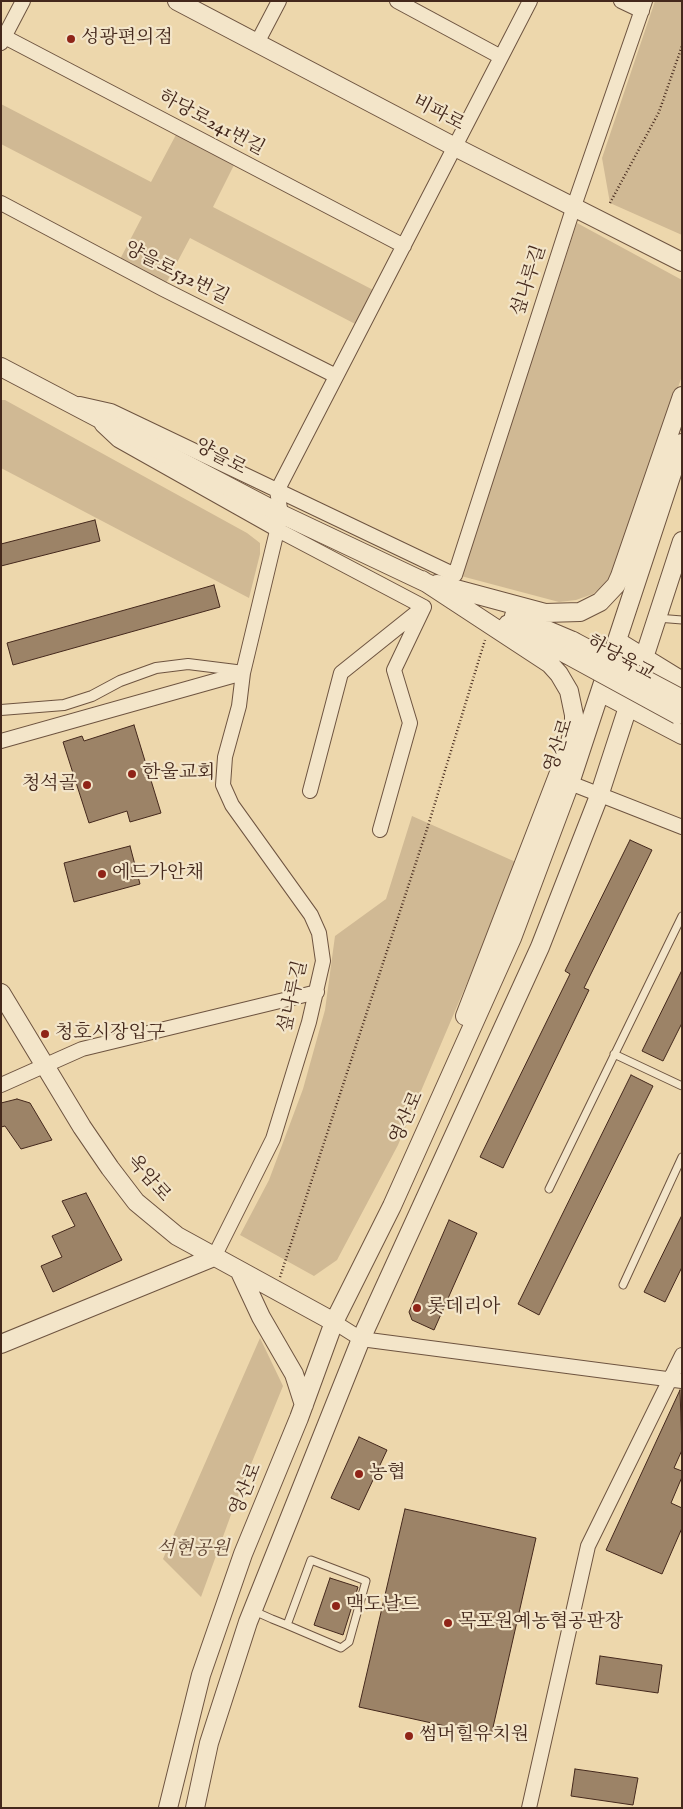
<!DOCTYPE html>
<html>
<head>
<meta charset="utf-8">
<style>
  body { margin:0 }
  #map { position:relative; width:683px; height:1809px; overflow:hidden; background:#edd7ac; font-family:"IM FELL English",serif }
  canvas { display:block }
  .frame { position:absolute; inset:0; border:2px solid #44281c; pointer-events:none }
</style>
</head>
<body>
<div id="map">
<canvas width="683" height="1809"></canvas>
<div class="frame"></div>
</div>
<script>
const ctx = document.querySelector('canvas').getContext('2d');
ctx.lineJoin = 'round';
function fill(path, color) {
  ctx.fillStyle = color;
  ctx.fill(path, 'evenodd');
}
function poly(rows) {
  const path = new Path2D();
  for (const r of rows) {
    path.moveTo(r[0], r[1]);
    for (let i = 2; i < r.length; i += 2) path.lineTo(r[i], r[i + 1]);
  }
  return path;
}
function trace(path, color, width, dash) {
  ctx.strokeStyle = color;
  ctx.lineWidth = width;
  ctx.lineCap = dash ? 'butt' : 'round';
  ctx.setLineDash(dash || []);
  ctx.stroke(path);
}
function drawText(font, color, halo, rows, align = 'center') {
  ctx.font = font + ' "IM FELL English","Noto Serif KR",serif';
  ctx.lineWidth = 4.5;
  ctx.setLineDash([]);
  ctx.textBaseline = 'middle';
  ctx.strokeStyle = halo;
  ctx.fillStyle = color;
  for (const [text, x, y, turn = 0] of rows) {
    ctx.save();
    ctx.translate(x, y);
    ctx.rotate((+turn || 0) * Math.PI / 180);
    ctx.textAlign = isNaN(turn) ? turn : align;
    if (halo) ctx.strokeText(text, 0, 0);
    ctx.fillText(text, 0, 0);
    ctx.restore();
  }
}
fill(poly([
  [655,1,682,1,682,235,610,203,602,158],
  [1,104,151,182,179,129,237,159,213,207,379,293,361,327,190,238,163,289,117,265,142,217,1,144],
  [577,223,682,280,682,376,614,570,605,584,593,594,576,600,559,602,461,576],
  [1,400,5,400,247,533,260,543,260,554,249,598,1,468],
  [412,816,518,863,398,1145,337,1260,314,1276,240,1235,269,1180,303,1089,325,1010,335,936,386,899],
  [260,1338,283,1386,236,1501,201,1597,163,1559]
]), '#d0b994');
const building = poly([
  [95,520,100,541,1,566,1,544,95,520],
  [214,585,220,607,13,665,7,643,214,585],
  [134,725,161,813,130,822,127,811,89,823,63,742,82,736,84,741,134,725],
  [630,840,652,850,584,988,589,990,503,1168,480,1157,570,974,565,971,630,840],
  [130,846,140,884,74,902,64,863,130,846],
  [682,970,682,1023,663,1061,642,1051,682,970],
  [631,1075,653,1086,539,1315,518,1304,631,1075],
  [17,1099,30,1103,52,1140,21,1149,5,1126,1,1127,1,1103,17,1099],
  [86,1193,122,1260,53,1292,41,1266,62,1257,52,1236,75,1226,62,1201,86,1193],
  [682,1215,682,1267,665,1302,644,1292,682,1215],
  [449,1220,477,1233,434,1330,412,1320,409,1312,449,1220],
  [680,1390,682,1450,674,1468,682,1471,682,1477,671,1503,682,1508,682,1528,662,1574,606,1550,680,1390],
  [359,1437,387,1450,359,1510,331,1498,359,1437],
  [405,1509,536,1538,491,1736,359,1707,405,1509],
  [330,1578,358,1587,343,1635,314,1625,330,1578],
  [600,1656,662,1665,658,1693,596,1684,600,1656],
  [575,1769,638,1778,633,1805,571,1796,575,1769]
]);
fill(building, '#9c8367');
trace(building, '#44281c', 1);
const service = poly([
  [657,618,682,620],
  [614,1054,682,1086],
  [549,1189,682,916],
  [623,1285,682,1157],
  [254,1611,272,1619,287,1625,341,1648,349,1642,366,1581,311,1560,287,1625]
]);
const pedestrian = poly([
  [1,710,64,705,92,696,120,681,156,668,188,664,244,671]
]);
const minor = poly([
  [397,1,501,57],
  [621,1,642,11],
  [1,35,404,246],
  [1,43,23,1],
  [257,43,279,1],
  [1,203,163,289,336,376],
  [80,404,111,411,455,575,574,206,645,1],
  [102,425,118,440,278,530,424,607],
  [1,741,243,673],
  [570,783,682,827],
  [310,791,341,673,421,609],
  [380,830,410,723,394,670,424,607],
  [1,1085,82,1049,317,992],
  [214,1257,273,1139,309,1022,323,961,319,933,311,915,232,805,223,785,225,757,239,706,243,673,281,514,277,491,530,1],
  [334,1322,361,1339,682,1381],
  [529,1808,588,1546,682,1355]
]);
const tertiary = poly([
  [177,1,455,147,682,262],
  [1,367,281,514,431,585],
  [422,580,550,664,559,674,569,691,574,715,574,728,567,752,465,1016],
  [437,584,545,613,580,612,600,602,616,585,620,576,682,396],
  [514,616,573,641],
  [508,624,568,655],
  [617,641,682,681],
  [600,692,682,735],
  [1,993,82,1127,110,1168,136,1202,177,1236,334,1322],
  [240,1272,261,1317,294,1374,304,1405],
  [1,1344,214,1257],
  [168,1808,201,1675,243,1554,299,1418,334,1322,392,1206,512,938,570,783,682,443],
  [195,1808,209,1743,248,1622,361,1339,540,947,599,796,682,541]
]);
trace(service, '#6e5440', 9);
trace(pedestrian, '#6e5440', 12);
trace(minor, '#6e5440', 16);
trace(tertiary, '#6e5440', 20);
trace(poly([
  [610,203,659,112,682,46],
  [280,1277,428,826,485,640]
]), '#44281c', 2.5, [1, 2.5]);
trace(service, '#f3e5c9', 7);
trace(pedestrian, '#f3e5c9', 10);
trace(minor, '#f3e5c9', 14);
trace(tertiary, '#f3e5c9', 18);
const tertiaryBridge = poly([
  [573,641,682,699],
  [568,655,678,715]
]);
trace(tertiaryBridge, '#6e5440', 20, []);
trace(tertiaryBridge, '#f3e5c9', 18);
for (const [x, y, r, color] of [
  [71,39,5,"#8f2418"],
  [132,774,5,"#8f2418"],
  [87,785,5,"#8f2418"],
  [102,874,5,"#8f2418"],
  [45,1034,5,"#8f2418"],
  [417,1308,5,"#8f2418"],
  [359,1474,5,"#8f2418"],
  [336,1606,5,"#8f2418"],
  [448,1623,5,"#8f2418"],
  [409,1736,5,"#8f2418"]
]) {
  const dot = new Path2D();
  dot.arc(x, y, r, 0, 2 * Math.PI);
  ctx.fillStyle = color;
  ctx.fill(dot);
  trace(dot, '#f3e5c9', 2);
}
drawText('19px', '#44281c', '#f3e5c9', [
  ["성광편의점",81,39],
  ["한울교회",142,774],
  ["청석골",77,785,"right"],
  ["에드가안채",112,874],
  ["청호시장입구",55,1034],
  ["롯데리아",427,1308],
  ["농협",369,1474],
  ["맥도날드",346,1606],
  ["목포원예농협공판장",458,1623],
  ["썸머힐유치원",419,1736]
], 'left');
drawText('19px', '#44281c', '#f3e5c9', [
  ["비파로",438,114,28],
  ["하당로241번길",211,124,28],
  ["양을로532번길",176,274,27],
  ["섶나루길",530,281,-72],
  ["양을로",220,458,28],
  ["하당육교",620,659,29],
  ["영산로",560,746,-72],
  ["섶나루길",294,997,-77],
  ["영산로",408,1118,-66],
  ["옥암로",148,1179,49],
  ["영산로",247,1490,-68]
]);
drawText('italic 19px', '#604534', '#f3e5c9', [
  ["석현공원",193,1550]
]);
</script>
</body>
</html>
